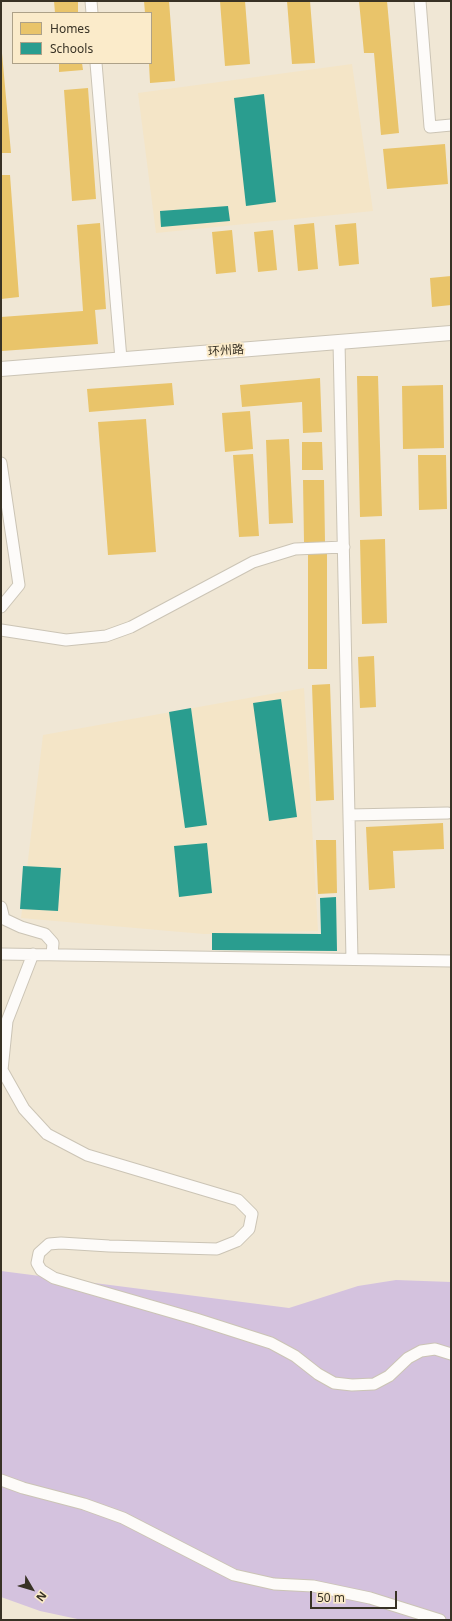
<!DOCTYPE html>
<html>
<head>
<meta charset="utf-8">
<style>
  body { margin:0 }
  #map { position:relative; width:452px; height:1621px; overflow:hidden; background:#f0e7d5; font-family:"Noto Sans",sans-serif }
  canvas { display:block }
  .frame { position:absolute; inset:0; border:2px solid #383225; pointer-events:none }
  .legend { position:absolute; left:12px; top:12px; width:140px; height:52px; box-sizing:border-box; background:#fbebca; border:1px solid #ada188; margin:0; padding:5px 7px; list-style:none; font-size:12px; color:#383225 }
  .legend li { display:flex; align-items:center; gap:8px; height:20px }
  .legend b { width:20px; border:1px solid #ada188 }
  .north { position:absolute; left:12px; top:1569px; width:40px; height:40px; -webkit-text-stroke:3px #fbebca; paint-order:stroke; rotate:128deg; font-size:11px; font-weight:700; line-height:16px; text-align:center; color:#383225 }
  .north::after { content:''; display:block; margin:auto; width:14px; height:18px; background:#383225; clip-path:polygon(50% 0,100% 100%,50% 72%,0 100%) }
  .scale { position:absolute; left:310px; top:1591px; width:87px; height:18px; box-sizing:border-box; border:2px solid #383225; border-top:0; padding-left:5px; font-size:12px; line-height:14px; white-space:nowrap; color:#383225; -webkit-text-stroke:3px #fbebca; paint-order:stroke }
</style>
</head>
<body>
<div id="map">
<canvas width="452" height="1621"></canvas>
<div class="frame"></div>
<ul class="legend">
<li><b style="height:11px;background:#e9c46a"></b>Homes</li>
<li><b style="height:11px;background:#2a9d8f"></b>Schools</li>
</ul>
<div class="north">N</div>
<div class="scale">50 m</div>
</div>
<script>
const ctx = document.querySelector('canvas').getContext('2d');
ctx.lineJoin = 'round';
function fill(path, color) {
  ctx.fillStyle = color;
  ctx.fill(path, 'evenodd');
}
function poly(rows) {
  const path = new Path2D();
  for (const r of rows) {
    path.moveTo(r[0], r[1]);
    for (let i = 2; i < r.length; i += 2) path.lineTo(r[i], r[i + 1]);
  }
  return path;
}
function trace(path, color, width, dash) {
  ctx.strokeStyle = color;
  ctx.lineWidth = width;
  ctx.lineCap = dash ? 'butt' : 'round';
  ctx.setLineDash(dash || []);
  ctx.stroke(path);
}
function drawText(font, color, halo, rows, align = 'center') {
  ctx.font = font + ' "Noto Sans","Noto Sans SC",sans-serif';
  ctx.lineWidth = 4;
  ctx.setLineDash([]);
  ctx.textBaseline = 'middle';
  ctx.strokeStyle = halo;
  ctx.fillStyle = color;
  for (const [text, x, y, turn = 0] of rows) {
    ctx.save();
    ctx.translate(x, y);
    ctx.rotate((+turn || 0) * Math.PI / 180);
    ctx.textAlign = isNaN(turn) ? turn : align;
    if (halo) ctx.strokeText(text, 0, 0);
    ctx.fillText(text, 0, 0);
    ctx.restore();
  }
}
fill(poly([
  [352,64,373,211,156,233,138,93],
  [304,688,318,931,204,934,21,918,43,735]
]), '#f4e5c7');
fill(poly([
  [1,1271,289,1308,358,1286,396,1280,451,1282,451,1620,82,1620,40,1611,1,1597]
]), '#d4c2de');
fill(poly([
  [54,1,78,1,78,13,55,13],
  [144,1,169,1,175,81,150,83,149,63,151,63,151,13,145,13],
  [220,1,245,1,250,64,225,66],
  [287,1,310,1,315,63,292,64],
  [359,1,387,1,399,133,381,135,374,53,364,53],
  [1,42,11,153,1,153],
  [59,63,82,63,83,70,59,72],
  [88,88,96,199,72,201,64,90],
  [445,144,448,184,387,189,383,149],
  [1,175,10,175,19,297,1,299],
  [100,223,106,309,95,310,98,344,2,351,1,317,83,311,77,225],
  [314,223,318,269,298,271,294,225],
  [356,223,359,264,339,266,335,225],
  [232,230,236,272,216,274,212,232],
  [273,230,277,270,258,272,254,232],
  [451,276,451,305,432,307,430,278],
  [357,376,378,376,382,516,360,517],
  [320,378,322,432,303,433,302,402,242,407,240,385],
  [172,383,174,405,89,412,87,389],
  [443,385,444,448,403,449,402,386],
  [250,411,253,449,225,452,222,413],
  [146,419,156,552,108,555,98,422],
  [289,439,293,523,269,524,266,440],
  [302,442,322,442,323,470,302,470],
  [253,454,259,536,239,537,233,455],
  [418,455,446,455,447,509,419,510],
  [303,480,324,480,325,542,304,542],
  [385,539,387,623,362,624,360,540],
  [308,553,327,553,327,669,308,669],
  [374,656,376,707,360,708,358,657],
  [330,684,334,800,316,801,312,685],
  [443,823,444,849,393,851,395,888,369,890,366,827],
  [316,840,336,840,337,893,318,894]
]), '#e9c46a');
fill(poly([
  [264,94,276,202,246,206,234,98],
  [228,206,230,221,161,227,160,211],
  [281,699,297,817,269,821,253,703],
  [191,708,207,825,185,828,169,712],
  [207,843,212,893,179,897,174,846],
  [23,866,61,868,58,911,20,909],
  [336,897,337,951,212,950,212,933,321,934,320,898]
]), '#2a9d8f');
const minor = poly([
  [91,1,92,13],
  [420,1,430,127,451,125],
  [96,63,121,359],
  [339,342,352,959],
  [1,463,19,585,1,607],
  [1,630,66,640,106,636,131,627,253,562,295,549,344,547],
  [349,815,448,813],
  [1,907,4,919,21,927,45,934,53,943,52,955],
  [1,954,451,961],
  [33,954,7,1021,2,1070,24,1109,47,1134,87,1155,238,1200,252,1214,249,1229,237,1241,217,1249,109,1246,61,1243,49,1244,39,1253,37,1263,41,1270,54,1278,196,1319,271,1343,295,1356,318,1374,334,1383,352,1385,374,1384,389,1376,408,1358,421,1351,435,1349,451,1354],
  [1,1480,23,1488,84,1504,123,1518,234,1575,274,1584,313,1586,370,1598,440,1620]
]);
const major = poly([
  [1,369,451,333]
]);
trace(minor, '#cbc4b5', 13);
trace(major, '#cbc4b5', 16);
trace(minor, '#fdfbf9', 11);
trace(major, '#fdfbf9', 14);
drawText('12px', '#383225', '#fbebca', [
  ["环州路",226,351,-4]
]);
</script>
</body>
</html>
